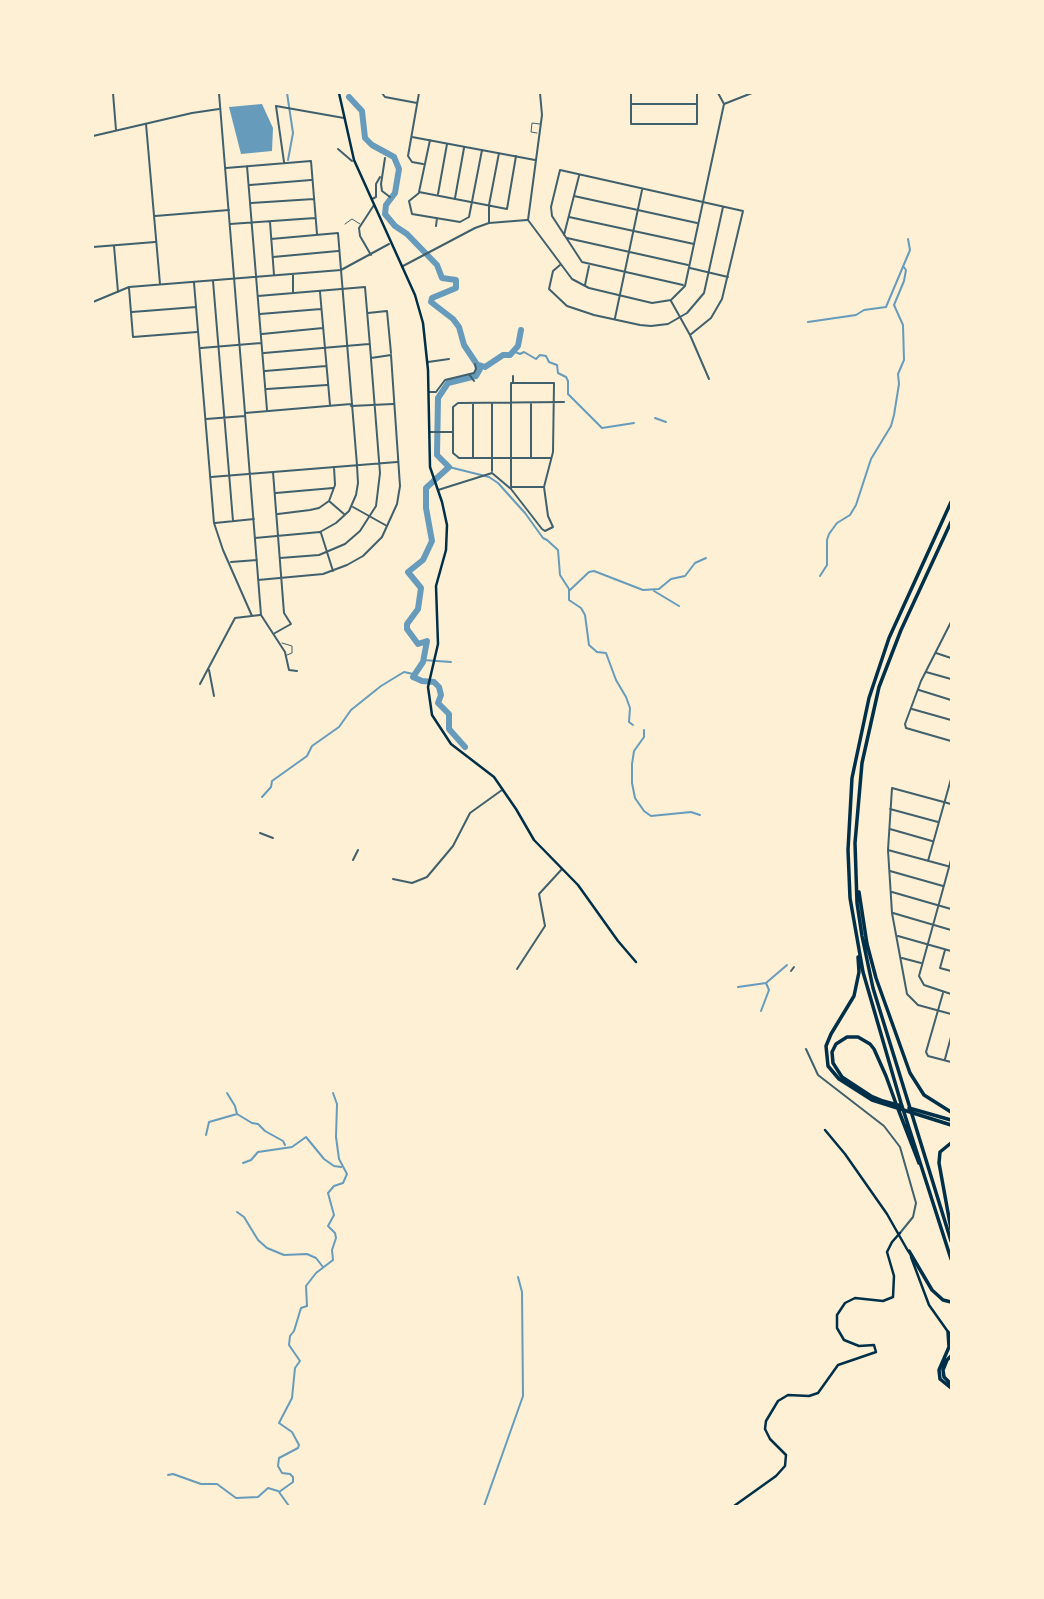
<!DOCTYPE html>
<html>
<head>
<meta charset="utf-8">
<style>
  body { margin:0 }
  #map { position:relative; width:1044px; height:1599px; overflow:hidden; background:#fdf0d5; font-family:"DejaVu Sans",sans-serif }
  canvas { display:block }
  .frame { position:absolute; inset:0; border:94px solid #fdf0d5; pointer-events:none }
</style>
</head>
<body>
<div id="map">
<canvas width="1044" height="1599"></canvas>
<div class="frame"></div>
</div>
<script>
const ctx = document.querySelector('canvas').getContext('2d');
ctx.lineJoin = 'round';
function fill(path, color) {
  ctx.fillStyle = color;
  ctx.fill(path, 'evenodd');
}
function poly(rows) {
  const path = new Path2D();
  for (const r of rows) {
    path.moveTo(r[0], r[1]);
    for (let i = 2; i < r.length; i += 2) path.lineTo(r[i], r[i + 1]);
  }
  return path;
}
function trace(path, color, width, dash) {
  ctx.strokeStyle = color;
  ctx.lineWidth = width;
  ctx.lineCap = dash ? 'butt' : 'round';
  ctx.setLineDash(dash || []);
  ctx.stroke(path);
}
fill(poly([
  [262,104,273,128,272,151,241,154,229,107]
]), '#669bbc');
trace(poly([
  [287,93,293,133,288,160],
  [808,322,856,315,864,310,886,307,910,250,908,239],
  [513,351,520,354,524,352,536,359,540,355,546,356,549,362,557,365,558,373,566,377,568,381,568,394,602,428,634,423],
  [655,418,666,422],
  [449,467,489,477,498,483,525,513,543,538,547,540,558,550,560,575,569,589,569,600,581,608,585,615,589,645,597,652,606,653,616,680,626,697,630,708,629,722,633,725],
  [820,576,827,565,827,540,829,534,837,523,850,515,856,505,871,459,891,426,894,415,899,384,898,374,904,360,903,325,894,305,904,281,906,270,903,266],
  [570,590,589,572,594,571,643,590,659,589,671,579,685,576,695,563,706,558],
  [654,591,679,606],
  [423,660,451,662],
  [644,730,644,737,634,751,632,764,632,783,635,798,644,811,651,816,691,812,700,815],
  [262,797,271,787,272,781,307,756,312,746,339,727,351,710,381,686,404,672,413,674],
  [738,987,766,983,787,965],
  [761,1011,769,990,766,983],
  [227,1093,235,1106,237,1114,252,1123,258,1124,265,1131,283,1141,285,1145],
  [206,1135,209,1122,237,1114],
  [243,1163,251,1160,258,1152,292,1147,306,1137,324,1159,334,1166,341,1167],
  [237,1212,244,1217,258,1240,267,1248,284,1255,307,1254,316,1258,323,1267],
  [168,1475,173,1474,201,1484,217,1484,236,1498,258,1497,268,1488,278,1491],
  [279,1492,293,1482,293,1477,290,1474,282,1473,278,1466,279,1458,298,1448,299,1445,292,1432,279,1423,292,1398,295,1368,300,1361,289,1345,290,1336,294,1331,301,1308,307,1306,306,1286,316,1273,333,1260,332,1250,336,1238,335,1233,328,1226,334,1215,328,1193,334,1186,343,1183,347,1174,339,1159,336,1137,337,1104,333,1093],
  [279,1492,289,1506],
  [484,1506,523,1396,522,1292,518,1277]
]), '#669bbc', 2);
trace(poly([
  [349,97,362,111,365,138,372,145,394,157,399,169,395,193,386,205,385,214,395,226,407,234,437,265,442,278,456,280,456,288,432,298,431,302,453,319,459,327,464,345,480,369,476,376,448,383,438,398,437,455,449,467,426,488,426,508,432,541,423,560,408,572,421,588,418,609,407,624,407,629,418,644,427,641,423,662,413,677,422,681,434,682,439,687,441,695,438,703,449,714,449,729,465,747],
  [479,365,485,367,503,355,510,355,518,346,521,330]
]), '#669bbc', 6);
trace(poly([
  [537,133,531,132,532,123,540,124],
  [282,643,292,646,292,653,287,655]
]), '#3f606c', 1);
trace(poly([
  [345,224,352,219,360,224]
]), '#3f606c', 1);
trace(poly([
  [113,93,116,130],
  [382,93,385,97,417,103],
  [419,93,408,156,412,162,423,164],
  [631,93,631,124,697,124,697,93],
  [718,93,724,104],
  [632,104,696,104],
  [146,124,160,284],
  [93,136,192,113,219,109],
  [412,137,535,160],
  [430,140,419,192,507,209,516,156],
  [338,149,352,161],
  [385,158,381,184,382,191,390,197],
  [284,162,276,106,344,118],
  [247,166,267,410],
  [226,168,311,161,317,234],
  [250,185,311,180],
  [419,193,409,201,412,214,460,222,469,217,482,150],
  [438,194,447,144],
  [574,196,697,223],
  [455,198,464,148],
  [372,199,376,197,376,184,380,177],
  [251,203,314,199],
  [155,216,229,210],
  [569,217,694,244],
  [270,222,274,275],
  [489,222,489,205,499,153],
  [230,224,315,218],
  [436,226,437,218],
  [564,235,579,176],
  [567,238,688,265],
  [114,246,118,292],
  [93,247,155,242],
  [371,255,360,236,359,228,374,205],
  [273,257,338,251],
  [560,265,553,271,549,289,567,306,594,315,640,325,651,326,668,324,687,313,704,293,723,207],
  [690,268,728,277],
  [293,275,293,293],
  [213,281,233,521],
  [194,283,214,523,223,550,252,616],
  [585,285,589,266],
  [683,285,582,262,552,216,551,207,560,170,743,211,722,299,711,318,690,335],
  [129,288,133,337,197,332],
  [320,292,330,405],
  [258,296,365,287,371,358,391,355,400,486,397,504,382,537,363,556,347,565,323,574,258,580],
  [671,301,690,335,709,379],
  [93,302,129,287,341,270,338,233,271,239],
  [132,312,196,307],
  [368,313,387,311,391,353],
  [260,314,321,309],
  [615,318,642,190],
  [262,334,323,328],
  [201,348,261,343],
  [264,353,369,344],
  [428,362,449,359],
  [265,371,326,366],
  [469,374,474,381],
  [513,376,513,382],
  [267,389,327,385],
  [429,392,436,392,445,380,474,373,476,369,475,364],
  [473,403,473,457],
  [531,404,531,457],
  [351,406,393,404],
  [245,414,261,615,285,652,289,670,297,671],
  [206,419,245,416],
  [430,432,452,432],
  [551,458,459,458,453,453,453,407,458,403,564,402],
  [492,471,492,404],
  [273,472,284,613,291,624,275,633],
  [211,477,397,462],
  [512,487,543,487],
  [438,490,492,473,511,489,542,529,545,531,553,527,548,516,544,487,553,452,554,383,511,383,511,489],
  [276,493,333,488],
  [329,501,344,514],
  [353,507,387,526],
  [278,514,310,510,319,508,329,501,335,485,334,467],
  [215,523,254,519],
  [321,533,333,571],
  [255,538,320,532,336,523,349,511,356,495,358,483,357,466],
  [280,558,319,555,345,544,360,531,376,506,380,473,371,359],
  [231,562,257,560],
  [951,622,921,681,905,724,906,728,951,741],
  [936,653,951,658],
  [209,670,214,696],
  [926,672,951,679],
  [200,684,235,618,260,615],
  [919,690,951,700],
  [912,709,951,720],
  [951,804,892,788,888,850,892,913,907,994,918,1005,951,1014],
  [890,809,938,822],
  [890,829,932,841],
  [260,833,273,838],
  [888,850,951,867],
  [353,860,358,850],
  [928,861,951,779],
  [890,871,943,886],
  [892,892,951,909],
  [893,913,951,930],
  [898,936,951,951],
  [945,950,940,968,951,971],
  [902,958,921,963],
  [517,969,545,926,539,894,562,869],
  [791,971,794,967],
  [943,993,926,1052,928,1056,951,1062],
  [806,1049,818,1075,884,1126,900,1147,916,1203,913,1217,900,1233],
  [945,1059,951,1037]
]), '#3f606c', 2);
trace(poly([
  [219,93,245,413,351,404],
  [540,93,542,115,528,220,572,279,589,288,652,303,671,300,685,286,724,104,752,93],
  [403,266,475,228,489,223,527,220],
  [357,465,341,270,389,244],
  [951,860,919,976,924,985,951,994],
  [393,879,412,883,427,877,453,846,470,813,502,790]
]), '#3f606c', 2);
trace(poly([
  [734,1506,776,1476,785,1466,786,1455,770,1439,765,1429,766,1421,778,1401,788,1395,809,1396,818,1393,838,1365,876,1352,874,1345,859,1346,844,1340,837,1328,837,1315,845,1303,855,1298,883,1301,893,1297,894,1276,887,1252,892,1242,900,1233]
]), '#003049', 2.5);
trace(poly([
  [339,93,354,160,415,295,423,323,428,370,430,467,442,502,447,525,446,550,436,586,438,644,428,687,432,715,451,744,494,777,516,809,534,840,578,885,618,941,636,962],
  [825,1130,845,1154,887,1214,908,1251],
  [911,1257,929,1305,951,1336]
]), '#003049', 2.5);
trace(poly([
  [951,502,889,638,869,698,852,778,848,850,850,898,863,972,901,1103,951,1259],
  [951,522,901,630,879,687,862,763,855,843,857,903,862,936,873,988,951,1241],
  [859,892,867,944,876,978,910,1073,924,1095,951,1112],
  [858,957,859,972,854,996,831,1034,826,1046,828,1066,839,1079,872,1100,951,1125],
  [902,1106,894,1104,883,1101,871,1096,842,1077,833,1063,832,1052,836,1044,847,1037,858,1037,870,1044,874,1049,886,1076,895,1101,900,1114,919,1163],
  [909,1108,951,1120],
  [951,1143,940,1152,939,1163,951,1229],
  [909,1251,932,1290,943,1300,951,1302],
  [948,1332,949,1347,939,1370,940,1379,951,1388],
  [951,1356,947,1360,943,1370,944,1377,951,1384]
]), '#003049', 3.5);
</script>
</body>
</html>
